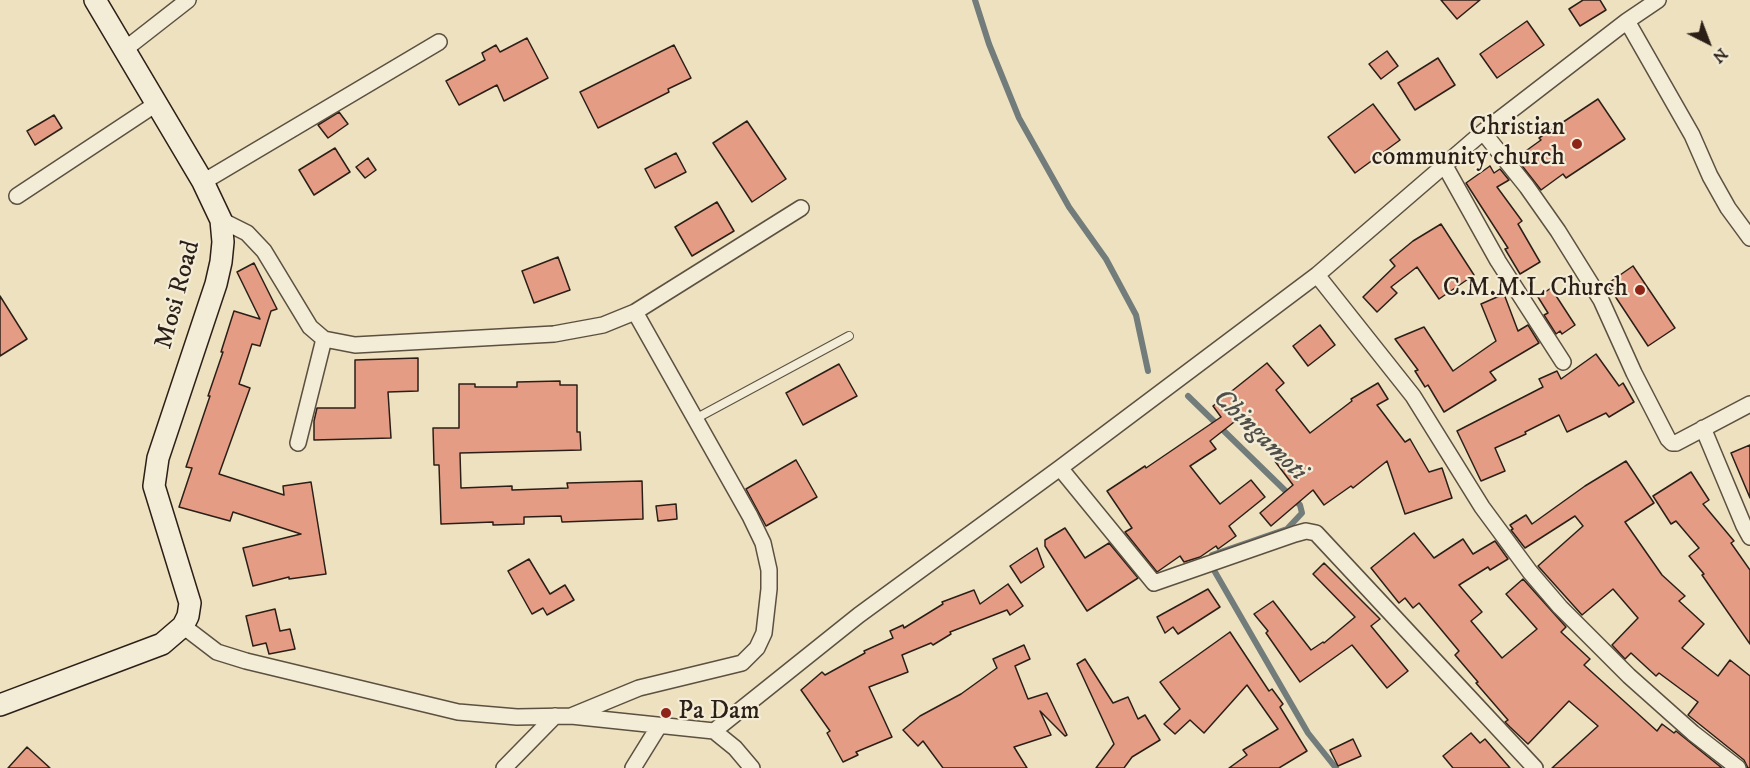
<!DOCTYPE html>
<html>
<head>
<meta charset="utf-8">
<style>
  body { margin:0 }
  #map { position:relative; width:1750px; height:768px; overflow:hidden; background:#ede1c0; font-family:"IM FELL DW Pica",serif }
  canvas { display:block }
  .north { position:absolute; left:1678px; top:12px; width:60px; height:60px; -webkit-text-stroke:4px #f3ecd6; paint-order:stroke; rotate:138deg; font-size:16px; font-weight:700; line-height:24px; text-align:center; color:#2c1f17 }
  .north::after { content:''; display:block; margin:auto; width:21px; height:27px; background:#2c1f17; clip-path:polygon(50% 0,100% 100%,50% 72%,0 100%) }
</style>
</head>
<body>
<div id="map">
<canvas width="1750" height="768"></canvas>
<div class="north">N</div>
</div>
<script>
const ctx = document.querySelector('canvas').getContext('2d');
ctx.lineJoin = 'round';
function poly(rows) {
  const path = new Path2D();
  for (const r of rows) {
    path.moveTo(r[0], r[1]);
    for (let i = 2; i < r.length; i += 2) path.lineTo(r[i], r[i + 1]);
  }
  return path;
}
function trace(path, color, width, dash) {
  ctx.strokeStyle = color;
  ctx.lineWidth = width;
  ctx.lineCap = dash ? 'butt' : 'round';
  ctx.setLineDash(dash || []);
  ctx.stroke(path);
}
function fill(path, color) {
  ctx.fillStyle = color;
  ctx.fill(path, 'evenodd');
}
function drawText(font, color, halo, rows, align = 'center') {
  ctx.font = font + ' "IM FELL DW Pica",serif';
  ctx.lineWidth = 4.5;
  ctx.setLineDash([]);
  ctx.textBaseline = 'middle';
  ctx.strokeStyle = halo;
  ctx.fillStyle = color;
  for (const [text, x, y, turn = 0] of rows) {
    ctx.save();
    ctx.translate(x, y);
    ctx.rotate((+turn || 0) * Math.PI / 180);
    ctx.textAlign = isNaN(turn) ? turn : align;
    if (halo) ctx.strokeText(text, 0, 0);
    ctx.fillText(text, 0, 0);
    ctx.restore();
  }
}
trace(poly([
  [975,0,989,44,1019,118,1069,207,1106,259,1136,315,1148,371],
  [1188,396,1300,505,1302,513,1287,529,1212,555],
  [1215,572,1308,733,1336,768]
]), '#727c7b', 6);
const building = poly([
  [1441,0,1480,0,1457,19,1441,0],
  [1583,0,1600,0,1606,10,1580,26,1569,9,1583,0],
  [1527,21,1544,45,1497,78,1480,54,1527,21],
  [527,38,548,78,504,101,497,85,459,105,446,81,485,60,482,53,496,45,500,52,527,38],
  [674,45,691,78,668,89,669,92,598,128,580,92,674,45],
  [1387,51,1398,66,1381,79,1369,64,1387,51],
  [1438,58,1455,85,1415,110,1398,83,1438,58],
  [1598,99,1625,139,1566,178,1563,174,1541,190,1516,158,1541,140,1539,138,1598,99],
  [1373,104,1400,140,1355,173,1328,137,1373,104],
  [339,112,348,124,328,138,318,125,339,112],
  [54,115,62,128,35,145,27,131,54,115],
  [747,121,786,179,752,202,713,143,747,121],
  [335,148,350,172,314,195,299,170,335,148],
  [676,153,686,172,655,188,645,169,676,153],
  [368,158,376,170,365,178,356,167,368,158],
  [1490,166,1494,173,1500,169,1509,180,1497,187,1522,221,1518,224,1540,262,1520,274,1505,249,1508,248,1466,183,1490,166],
  [717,202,734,231,692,256,675,227,717,202],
  [1441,224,1474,275,1439,299,1417,267,1391,287,1397,293,1377,312,1363,297,1395,266,1390,260,1413,241,1441,224],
  [558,257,570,290,534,303,522,271,558,257],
  [254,263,277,309,271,311,260,346,252,344,239,384,250,388,219,474,284,495,283,486,311,482,326,574,289,579,289,577,253,586,243,548,301,534,233,512,230,521,179,507,192,468,186,467,210,396,208,396,223,352,221,352,234,311,260,319,237,272,254,263],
  [1633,266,1675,328,1648,346,1607,284,1633,266],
  [1551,288,1575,325,1562,334,1560,331,1556,334,1544,315,1548,313,1538,297,1551,288],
  [1504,294,1518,331,1528,325,1539,343,1490,372,1496,380,1444,412,1428,385,1425,387,1415,371,1418,370,1395,339,1424,327,1453,371,1496,341,1481,304,1504,294],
  [0,296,27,339,0,356,0,296],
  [1320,325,1335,345,1308,366,1293,346,1320,325],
  [1596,354,1619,386,1623,383,1634,402,1609,417,1606,413,1567,432,1559,415,1525,432,1526,434,1495,448,1505,471,1481,481,1457,431,1543,387,1539,379,1557,371,1561,379,1596,354],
  [418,358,418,391,388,392,391,438,314,440,314,421,317,408,355,408,355,360,418,358],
  [1267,363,1284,383,1276,390,1310,433,1352,401,1351,399,1378,383,1388,399,1377,405,1405,442,1410,439,1429,472,1442,468,1452,498,1405,514,1387,461,1353,488,1351,486,1324,505,1313,490,1271,526,1260,513,1293,485,1274,460,1277,458,1243,415,1210,441,1216,449,1190,466,1220,504,1251,480,1265,497,1229,526,1236,536,1218,549,1216,546,1200,557,1184,562,1180,556,1157,572,1125,532,1132,528,1107,491,1145,466,1146,468,1221,417,1213,406,1267,363],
  [839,364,857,396,803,425,786,393,839,364],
  [560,381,560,385,577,385,577,432,580,432,581,450,460,453,461,488,512,486,512,490,568,488,567,483,642,481,643,519,562,522,561,516,524,517,524,524,493,525,493,522,441,524,439,465,434,465,433,428,459,428,459,384,475,384,475,387,517,387,517,382,560,381],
  [1750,445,1750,498,1731,453,1750,445],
  [796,460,817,497,766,526,746,489,796,460],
  [1626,461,1654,503,1625,522,1662,575,1685,596,1679,601,1704,624,1682,648,1718,676,1730,660,1750,676,1750,768,1748,768,1744,760,1688,715,1698,702,1659,673,1656,676,1631,653,1625,659,1612,645,1638,618,1613,589,1582,615,1538,566,1583,526,1575,516,1525,548,1511,530,1513,529,1510,525,1526,515,1532,524,1585,486,1626,461],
  [1691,472,1709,500,1703,504,1734,541,1731,543,1750,570,1750,644,1702,575,1704,574,1689,556,1699,548,1676,521,1671,524,1653,496,1691,472],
  [676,504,677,519,658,521,656,506,676,504],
  [1065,528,1085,558,1109,543,1138,578,1087,611,1045,546,1045,540,1065,528],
  [1414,533,1434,558,1463,539,1473,554,1495,541,1508,559,1490,570,1488,567,1459,585,1482,612,1471,621,1502,658,1537,629,1506,594,1523,579,1566,627,1561,632,1590,659,1584,665,1657,731,1662,724,1674,733,1676,731,1722,768,1552,768,1598,726,1569,701,1528,744,1510,727,1505,722,1508,720,1476,683,1478,682,1455,655,1459,651,1419,603,1413,608,1405,598,1399,603,1371,568,1414,533],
  [1037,548,1044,567,1021,583,1010,566,1037,548],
  [529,559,550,594,565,585,574,600,547,615,543,608,532,614,508,571,529,559],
  [1324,563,1380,619,1371,626,1408,671,1387,688,1352,645,1300,682,1266,633,1268,631,1254,614,1273,601,1311,650,1323,642,1324,643,1355,617,1313,574,1324,563],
  [1008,584,1023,606,1010,615,1007,610,950,632,951,634,933,645,931,643,902,655,908,672,869,687,892,737,856,752,858,755,843,762,827,733,830,731,801,690,822,672,825,675,865,653,864,651,893,638,890,631,903,625,904,628,943,604,942,602,974,590,980,604,1008,584],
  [1208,589,1220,607,1178,634,1173,627,1165,633,1157,617,1208,589],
  [275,609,280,631,290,629,295,649,269,654,266,643,253,646,246,616,275,609],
  [1230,632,1269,691,1272,689,1283,704,1280,707,1307,751,1279,768,1229,768,1247,755,1243,750,1278,729,1247,685,1204,733,1190,720,1175,734,1164,724,1180,709,1160,682,1230,632],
  [1024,645,1030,659,1015,666,1028,699,1047,693,1067,735,1065,736,1040,711,1051,735,1014,747,1027,768,943,768,923,741,918,746,903,730,920,716,961,694,997,668,993,659,1024,645],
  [1085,659,1113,703,1128,697,1138,719,1145,715,1160,740,1132,757,1124,768,1096,768,1114,744,1077,664,1085,659],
  [1471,733,1480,743,1485,739,1510,768,1453,768,1443,756,1471,733],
  [1353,739,1361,756,1338,766,1330,750,1353,739],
  [27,747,50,768,8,768,27,747]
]);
fill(building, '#e59c85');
trace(building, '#2c1f17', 1.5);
const lane = poly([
  [695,419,849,336]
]);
const street = poly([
  [1627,21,1692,135,1710,176,1728,208,1750,238],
  [124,50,188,0],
  [1483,132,1527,187,1558,231,1601,300,1634,373,1668,439,1672,443,1676,443,1750,404],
  [1445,166,1498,261,1563,362],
  [203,182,439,42],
  [17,196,156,104],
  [221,220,247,233,264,251,310,327,324,339,355,345,554,334,603,325,635,312,750,516,763,543,769,570,769,589,764,633,757,648,742,663,639,688,571,716],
  [1317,275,1413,396,1482,507,1530,572,1560,607,1629,676,1693,733,1738,768],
  [635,312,801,208],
  [1703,428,1744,526,1750,537],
  [298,443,324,339],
  [1060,468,1154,583,1295,534,1306,531,1316,533,1535,768],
  [183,626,217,652,246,661,458,712,517,717,571,716,714,731,735,748,752,768],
  [714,731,859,615,1060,468,1317,275,1483,132,1627,21,1658,0],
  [504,768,555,716],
  [633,768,659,726]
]);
const secondary = poly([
  [0,705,162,644,183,626,188,616,190,603,154,486,158,458,216,284,221,262,223,242,221,220,203,182,95,0]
]);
trace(lane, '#5c5041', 10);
trace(street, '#5c5041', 18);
trace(secondary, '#2c1f17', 24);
trace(lane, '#f3ecd6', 8);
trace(street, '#f3ecd6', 15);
trace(secondary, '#f3ecd6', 21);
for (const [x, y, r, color] of [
  [1577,144,6,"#8f2418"],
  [1640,290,6,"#8f2418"],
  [666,713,6,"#8f2418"]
]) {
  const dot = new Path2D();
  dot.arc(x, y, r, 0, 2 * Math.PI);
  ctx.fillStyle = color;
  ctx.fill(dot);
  trace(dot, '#f3ecd6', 2);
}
drawText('26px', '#2c1f17', '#f3ecd6', [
  ["Christian",1565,129],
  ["community church",1565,159],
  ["C.M.M.L Church",1628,290],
  ["Pa Dam",678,713,"left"]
], 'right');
drawText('26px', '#2c1f17', '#f3ecd6', [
  ["Mosi Road",179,295,-75]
]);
drawText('italic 27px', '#4f4e49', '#f3ecd6', [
  ["Chingamoti",1259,436,44]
]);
</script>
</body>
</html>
